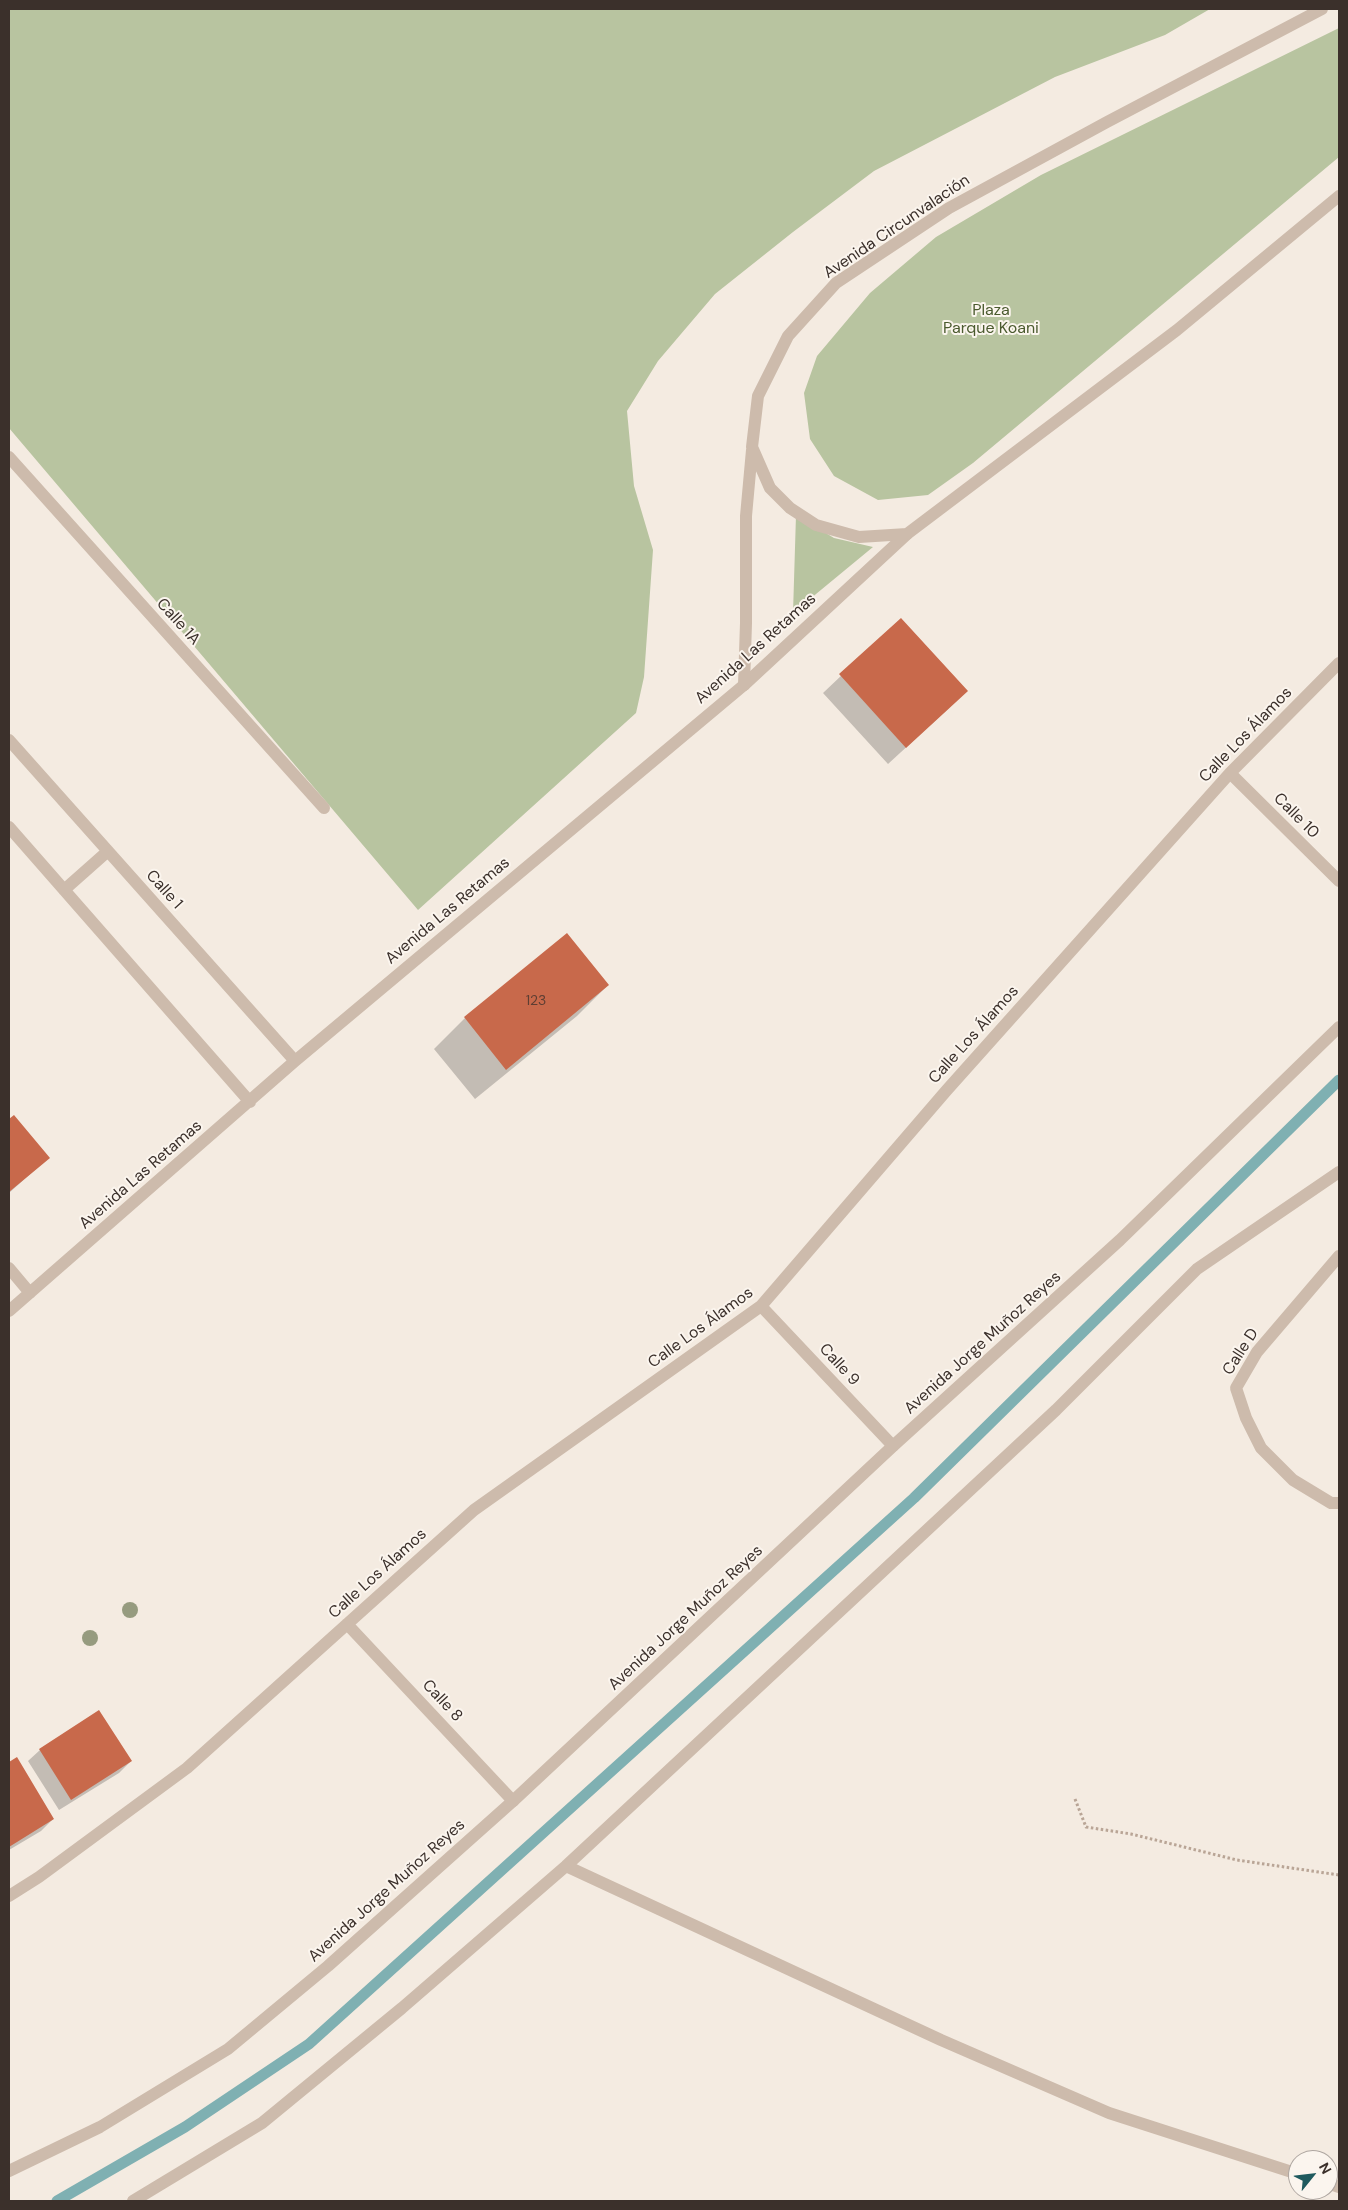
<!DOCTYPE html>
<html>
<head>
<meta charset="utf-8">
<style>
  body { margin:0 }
  #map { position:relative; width:1348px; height:2210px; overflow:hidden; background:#f4ebe1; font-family:"DM Sans",sans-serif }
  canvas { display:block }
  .frame { position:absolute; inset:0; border:10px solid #3b302b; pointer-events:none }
  .north { position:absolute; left:1288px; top:2150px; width:50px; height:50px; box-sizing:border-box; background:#fbf5ee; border:1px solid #aea6a0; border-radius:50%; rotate:61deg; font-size:14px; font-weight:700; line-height:20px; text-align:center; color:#3b302b }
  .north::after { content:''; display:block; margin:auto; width:18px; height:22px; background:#1f5a5e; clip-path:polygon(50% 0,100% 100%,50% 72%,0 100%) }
</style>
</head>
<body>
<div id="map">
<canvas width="1348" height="2210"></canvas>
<div class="frame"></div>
<div class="north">N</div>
</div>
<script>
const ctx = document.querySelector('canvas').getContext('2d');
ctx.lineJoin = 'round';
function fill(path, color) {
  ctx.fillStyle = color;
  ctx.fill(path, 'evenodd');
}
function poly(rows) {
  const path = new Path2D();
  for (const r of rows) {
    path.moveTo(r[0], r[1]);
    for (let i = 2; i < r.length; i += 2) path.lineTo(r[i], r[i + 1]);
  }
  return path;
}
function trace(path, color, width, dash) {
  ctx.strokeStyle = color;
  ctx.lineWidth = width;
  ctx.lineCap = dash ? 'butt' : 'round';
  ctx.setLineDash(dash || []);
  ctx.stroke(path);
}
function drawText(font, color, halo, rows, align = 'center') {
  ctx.font = font + ' "DM Sans",sans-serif';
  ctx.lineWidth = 4;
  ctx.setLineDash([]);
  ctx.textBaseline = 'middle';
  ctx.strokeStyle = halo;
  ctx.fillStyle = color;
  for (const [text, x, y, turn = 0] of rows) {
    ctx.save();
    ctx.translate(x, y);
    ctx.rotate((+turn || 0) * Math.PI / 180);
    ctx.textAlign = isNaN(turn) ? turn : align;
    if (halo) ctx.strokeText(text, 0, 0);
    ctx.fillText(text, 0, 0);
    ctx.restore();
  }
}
fill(poly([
  [9,9,1210,9,1165,35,1055,77,874,171,793,232,715,294,658,361,627,411,634,486,653,550,644,677,636,713,418,910,9,428],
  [1339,28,1339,157,973,463,928,495,878,500,834,476,810,439,804,393,817,356,870,293,936,237,1041,175],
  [796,515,834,538,873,547,793,613]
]), '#b8c4a0');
fill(poly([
  [901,619,949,708,888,764,823,693],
  [567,935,608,985,577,1016,475,1099,434,1049,465,1018],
  [14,1117,48,1158,9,1193,9,1121],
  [40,1750,131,1761,119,1773,59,1810,28,1761],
  [16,1759,53,1819,41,1831,9,1850,9,1764]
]), '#0003');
trace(poly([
  [57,2201,185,2127,309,2044,914,1498,1339,1080]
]), '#7fb0b2', 11);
fill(poly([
  [901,618,968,691,906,748,839,674],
  [567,933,609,985,506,1070,464,1017],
  [14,1115,50,1158,9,1192,9,1119],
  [99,1710,132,1761,71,1800,39,1749],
  [17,1757,54,1819,9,1847,9,1762]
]), '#c8694b');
trace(poly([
  [1075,1799,1086,1827,1131,1834,1237,1860,1339,1875]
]), '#b9a596', 3, [2.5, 2.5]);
trace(poly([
  [9,457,324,808],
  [9,740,295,1061],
  [1230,773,1339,881],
  [9,827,250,1102],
  [64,890,108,851],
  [1339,1256,1257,1352,1236,1388,1246,1418,1261,1448,1293,1480,1331,1503,1339,1503],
  [9,1268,30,1293],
  [761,1306,893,1446],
  [9,1311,295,1061,744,685,907,534],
  [347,1624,513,1801],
  [566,1866,941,2040,1109,2113,1298,2174],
  [9,1896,39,1877,187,1768,474,1510,761,1306,946,1091,1230,773,1339,663],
  [1328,2183,1339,2187],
  [133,2201,262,2123,402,2008,566,1866,1056,1410,1197,1269,1339,1172]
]), '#cdbbac', 12);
trace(poly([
  [1322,9,1107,122,949,208,836,283,788,336,758,396,752,447,770,488,790,508,816,525,859,537,907,534,1177,330,1339,196],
  [744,685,746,623,746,516,752,450],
  [9,2171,100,2127,228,2049,328,1966,513,1801,893,1446,1120,1240,1339,1027]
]), '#cdbbac', 12);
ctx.fillStyle = '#969b7f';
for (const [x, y] of [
  [130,1610],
  [90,1638]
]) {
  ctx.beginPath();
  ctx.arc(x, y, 8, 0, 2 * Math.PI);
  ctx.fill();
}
drawText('14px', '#5e3e33', null, [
  ["123",536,1001]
]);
drawText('16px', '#3b302b', '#fbf5ee', [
  ["Avenida Circunvalación",897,227,-34],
  ["Calle 1A",178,622,48],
  ["Avenida Las Retamas",756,649,-42],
  ["Calle Los Álamos",1246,735,-46],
  ["Calle 10",1296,816,45],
  ["Calle 1",164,890,48],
  ["Avenida Las Retamas",448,911,-40],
  ["Calle Los Álamos",974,1035,-48],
  ["Avenida Las Retamas",141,1175,-41],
  ["Calle Los Álamos",701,1328,-36],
  ["Avenida Jorge Muñoz Reyes",983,1343,-42],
  ["Calle D",1241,1352,-57],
  ["Calle 9",839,1365,47],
  ["Calle Los Álamos",378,1574,-42],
  ["Avenida Jorge Muñoz Reyes",686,1618,-43],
  ["Calle 8",442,1701,47],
  ["Avenida Jorge Muñoz Reyes",387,1891,-42]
]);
drawText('16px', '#4a5a2e', '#fbf5ee', [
  ["Plaza",991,311],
  ["Parque Koani",991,329]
]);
</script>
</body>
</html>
